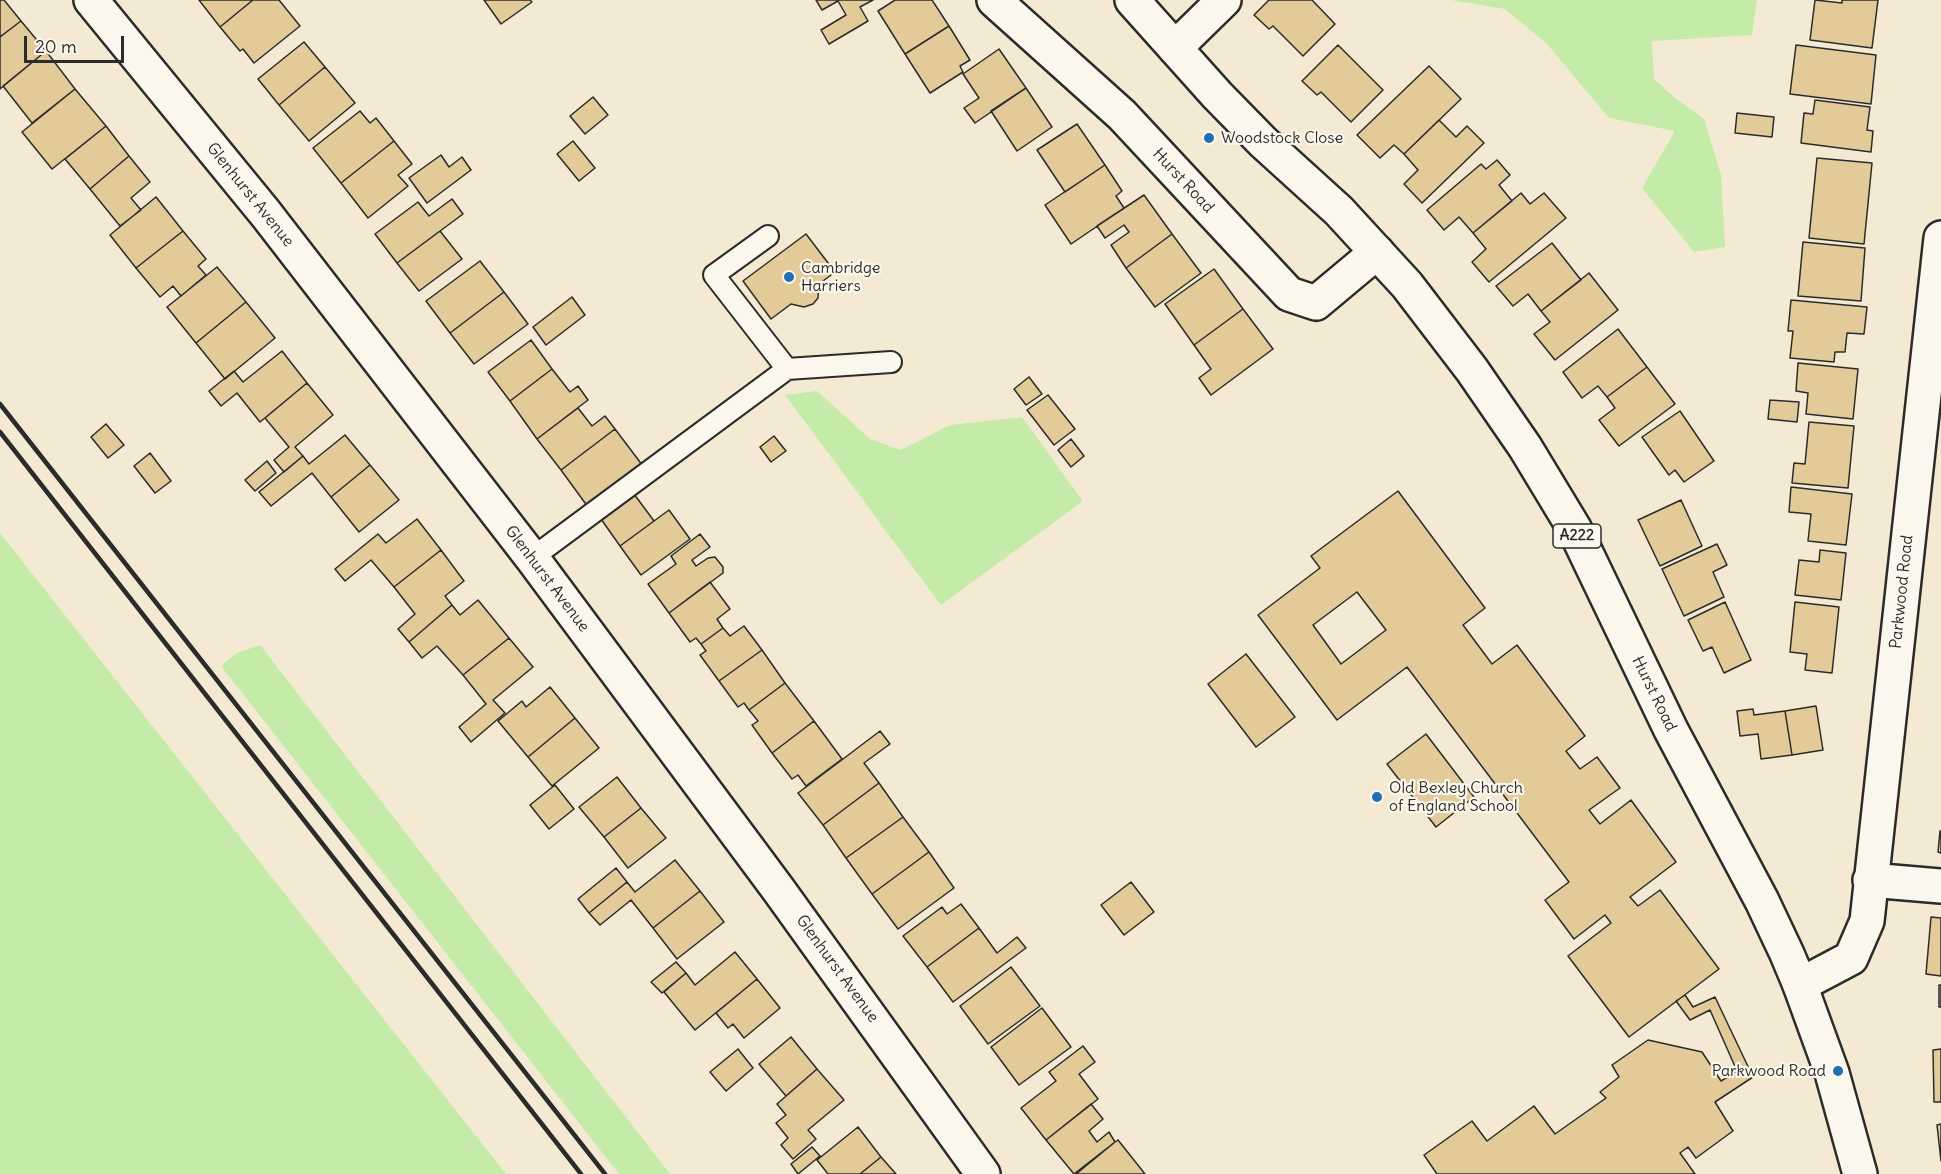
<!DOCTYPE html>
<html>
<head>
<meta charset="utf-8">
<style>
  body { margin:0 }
  #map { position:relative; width:1941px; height:1174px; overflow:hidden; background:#f4ead3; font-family:Delius,sans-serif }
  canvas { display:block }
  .scale { position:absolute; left:24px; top:36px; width:100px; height:27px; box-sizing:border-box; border:3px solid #2b2b2b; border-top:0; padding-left:8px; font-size:18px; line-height:21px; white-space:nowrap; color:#2b2b2b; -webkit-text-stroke:4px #fbf7ec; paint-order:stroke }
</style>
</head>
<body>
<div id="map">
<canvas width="1941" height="1174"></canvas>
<div class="scale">20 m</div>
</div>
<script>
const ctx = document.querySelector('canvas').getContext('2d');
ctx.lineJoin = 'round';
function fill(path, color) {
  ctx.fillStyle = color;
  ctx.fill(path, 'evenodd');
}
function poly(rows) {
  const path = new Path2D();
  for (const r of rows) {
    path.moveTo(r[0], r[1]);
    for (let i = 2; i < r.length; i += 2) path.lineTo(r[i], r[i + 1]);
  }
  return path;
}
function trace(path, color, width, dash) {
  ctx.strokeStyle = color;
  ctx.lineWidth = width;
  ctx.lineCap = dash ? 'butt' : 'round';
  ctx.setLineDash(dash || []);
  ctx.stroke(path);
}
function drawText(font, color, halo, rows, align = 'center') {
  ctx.font = font + ' Delius,sans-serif';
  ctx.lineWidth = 4.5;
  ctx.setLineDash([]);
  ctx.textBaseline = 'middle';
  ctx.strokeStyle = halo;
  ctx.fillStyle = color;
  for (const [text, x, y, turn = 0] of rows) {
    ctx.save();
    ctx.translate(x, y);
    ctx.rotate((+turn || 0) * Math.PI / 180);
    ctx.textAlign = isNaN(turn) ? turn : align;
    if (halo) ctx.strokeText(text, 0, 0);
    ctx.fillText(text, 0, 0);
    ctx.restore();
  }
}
fill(poly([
  [1451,0,1757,0,1752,35,1652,41,1654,79,1674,97,1704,119,1721,175,1725,247,1694,252,1642,188,1675,131,1609,118,1547,44,1505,9],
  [817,391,870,439,901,450,950,425,1022,417,1083,501,941,605,785,395],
  [0,533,506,1174,0,1174],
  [260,645,670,1174,619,1174,221,666,237,653]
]), '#c4eba7');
const building = poly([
  [0,0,4,0,21,21,0,37,0,0],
  [199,0,253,0,220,27,199,0],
  [253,0,279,0,300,26,254,63,243,49,240,51,220,27,253,0],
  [484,0,530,0,532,2,501,24,484,0],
  [816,0,873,0,860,7,868,21,829,44,821,30,846,15,838,1,822,10,816,0],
  [895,0,932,0,949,26,905,54,878,11,895,0],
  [1269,0,1312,0,1335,24,1303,56,1273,26,1269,29,1254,15,1269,0],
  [1815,0,1842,3,1842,0,1878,0,1872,48,1810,40,1815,0],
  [21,21,46,51,0,89,0,37,21,21],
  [949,26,970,60,960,66,963,72,930,93,905,54,949,26],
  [304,42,325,67,279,105,258,79,304,42],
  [1338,45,1383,90,1351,122,1321,92,1317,95,1302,81,1338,45],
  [1796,45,1876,55,1871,104,1790,94,1796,45],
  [999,49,1026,88,975,123,964,108,979,98,963,74,999,49],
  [46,51,75,89,32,123,3,86,46,51],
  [1429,66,1461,99,1404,154,1394,145,1380,158,1357,135,1429,66],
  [325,67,355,103,309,141,279,105,325,67],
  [1026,88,1052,127,1017,151,991,111,1026,88],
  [75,89,106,126,52,169,22,132,75,89],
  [593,97,608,115,585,134,570,116,593,97],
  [1815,100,1870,107,1867,130,1873,131,1871,152,1801,143,1804,113,1813,114,1815,100],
  [360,111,370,123,376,118,394,141,341,183,313,148,360,111],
  [1737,113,1774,117,1772,137,1735,133,1737,113],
  [1439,120,1456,137,1467,126,1484,143,1422,203,1404,184,1418,170,1404,154,1439,120],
  [1077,124,1105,165,1065,192,1037,150,1077,124],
  [106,126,129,156,90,189,65,159,106,126],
  [394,141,412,164,398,175,408,186,368,218,341,183,394,141],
  [573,141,595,168,579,181,557,154,573,141],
  [441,155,449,167,462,157,471,170,427,203,409,178,441,155],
  [129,156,150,182,131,198,141,210,120,226,90,189,129,156],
  [1817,158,1872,163,1864,244,1809,238,1817,158],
  [1497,160,1510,175,1499,185,1512,201,1473,233,1459,217,1444,230,1427,210,1481,164,1486,169,1497,160],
  [1105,165,1122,191,1116,196,1124,208,1071,244,1045,205,1105,165],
  [1521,193,1530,204,1544,193,1566,218,1489,282,1472,262,1486,249,1473,233,1521,193],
  [1144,195,1172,234,1126,268,1111,245,1129,232,1124,225,1105,238,1097,226,1144,195],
  [156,197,183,231,136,268,110,235,156,197],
  [452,199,463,214,397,263,375,234,418,202,429,216,452,199],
  [183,231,206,259,198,266,206,275,181,296,173,286,160,297,136,268,183,231],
  [440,231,462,259,419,291,397,263,440,231],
  [806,234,835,272,819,284,818,298,813,304,804,307,791,304,771,319,743,281,806,234],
  [1172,234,1201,273,1155,307,1126,268,1172,234],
  [1803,242,1865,248,1861,301,1798,296,1803,242],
  [1552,243,1581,280,1541,311,1528,294,1513,306,1496,286,1552,243],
  [480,261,504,292,450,333,426,301,480,261],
  [217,267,246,302,196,343,167,307,217,267],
  [1214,269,1243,309,1194,345,1165,304,1214,269],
  [1589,273,1618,310,1555,360,1534,334,1550,322,1541,311,1589,273],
  [504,292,528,324,474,364,450,333,504,292],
  [572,297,585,315,546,345,533,327,572,297],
  [1791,300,1867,307,1864,334,1847,333,1845,352,1835,352,1834,362,1790,358,1793,331,1788,331,1791,300],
  [246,302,275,338,225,379,196,343,246,302],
  [1243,309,1273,349,1211,395,1199,378,1211,369,1194,345,1243,309],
  [1618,329,1647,367,1607,397,1598,386,1582,398,1563,372,1618,329],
  [531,340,552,369,510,401,488,372,531,340],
  [282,351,307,383,260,422,237,393,221,406,209,391,234,371,243,382,282,351],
  [1798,363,1858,369,1853,419,1806,414,1808,393,1796,391,1798,363],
  [1647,367,1675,404,1619,446,1599,420,1615,408,1607,397,1647,367],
  [552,369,570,392,578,386,588,400,537,439,510,401,552,369],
  [1029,377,1042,394,1026,405,1014,389,1029,377],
  [307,383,333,415,295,447,303,456,284,472,274,460,289,447,265,418,307,383],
  [1048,395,1075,429,1054,445,1027,410,1048,395],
  [1770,400,1799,402,1797,422,1768,419,1770,400],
  [578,408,592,426,605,416,615,429,561,470,537,439,578,408],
  [1680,411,1714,461,1684,482,1675,470,1669,475,1642,437,1680,411],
  [1809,422,1854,426,1848,488,1792,483,1794,463,1805,464,1809,422],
  [106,424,124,445,108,458,91,437,106,424],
  [615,429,643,466,588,507,561,470,615,429],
  [345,435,370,465,331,497,312,473,271,506,259,492,303,456,309,464,345,435],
  [774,436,786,451,771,462,760,447,774,436],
  [1071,439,1084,456,1071,467,1058,450,1071,439],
  [150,453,171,481,155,493,134,466,150,453],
  [267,461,276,473,255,491,245,480,267,461],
  [370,465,399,500,359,532,331,497,370,465],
  [1791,487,1852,494,1846,545,1808,541,1811,514,1789,512,1791,487],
  [1398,491,1485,608,1463,625,1492,664,1517,645,1585,736,1566,751,1580,769,1597,757,1620,788,1589,810,1600,824,1631,800,1676,862,1630,897,1638,906,1660,890,1719,969,1629,1037,1568,956,1611,923,1605,915,1574,939,1545,900,1569,882,1407,667,1337,720,1258,615,1320,568,1311,556,1398,491],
  [1357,592,1386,630,1341,664,1313,625,1357,592],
  [634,494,654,521,620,546,601,519,634,494],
  [1681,500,1702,546,1660,566,1638,520,1681,500],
  [669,510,690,539,641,575,620,546,669,510],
  [417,519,441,550,394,587,371,560,345,581,335,569,378,534,386,543,417,519],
  [700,534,710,547,692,560,696,566,708,558,715,557,723,567,723,573,669,613,648,584,676,564,671,556,700,534],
  [1717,544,1727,565,1713,572,1724,597,1684,616,1662,569,1717,544],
  [441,550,464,581,445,596,452,605,409,642,398,629,415,614,394,587,441,550],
  [1820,550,1846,553,1841,600,1795,595,1799,560,1819,562,1820,550],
  [710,582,730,609,717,619,723,628,701,644,696,638,690,642,669,613,710,582],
  [478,600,509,638,463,675,437,646,422,658,409,642,452,605,460,615,478,600],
  [1725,602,1751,660,1724,673,1712,647,1703,651,1688,620,1725,602],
  [1795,602,1839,607,1832,673,1805,670,1807,654,1790,652,1795,602],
  [744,626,762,650,719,681,700,655,706,651,701,644,723,628,730,636,744,626],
  [509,638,533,667,493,700,505,713,471,742,459,727,486,704,463,675,509,638],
  [762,650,785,683,749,710,744,703,738,707,719,681,762,650],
  [1246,654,1295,717,1256,747,1208,684,1246,654],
  [785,683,814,721,772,753,752,725,758,721,749,710,785,683],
  [550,687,575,718,528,757,498,721,522,701,526,707,550,687],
  [1816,706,1823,750,1792,755,1785,711,1816,706],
  [1753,709,1754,715,1785,711,1792,755,1761,759,1758,734,1740,736,1737,711,1753,709],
  [575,718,599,748,552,786,528,757,575,718],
  [814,721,842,759,806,786,798,775,792,779,772,753,814,721],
  [880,731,890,744,864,763,879,783,823,825,798,793,880,731],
  [1426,734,1474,797,1436,827,1387,764,1426,734],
  [617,777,641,808,604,837,579,807,617,777],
  [879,783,903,817,846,858,823,825,879,783],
  [555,785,574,809,549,829,530,805,555,785],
  [641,808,666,838,628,868,604,837,641,808],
  [903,817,929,852,872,894,846,858,903,817],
  [1940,831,1941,831,1941,853,1938,852,1940,831],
  [929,852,954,888,898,929,872,894,929,852],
  [675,860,700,891,653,928,631,900,600,925,589,913,627,882,635,892,675,860],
  [616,868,627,882,589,913,578,899,616,868],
  [1131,882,1154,912,1124,935,1101,905,1131,882],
  [700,891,724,922,677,959,653,928,700,891],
  [961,904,979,928,927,967,903,936,942,907,947,914,961,904],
  [1931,917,1941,918,1941,976,1926,974,1931,917],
  [979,928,997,953,1017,937,1026,948,953,1002,927,967,979,928],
  [735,952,757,979,695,1030,664,992,686,973,695,985,735,952],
  [676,962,686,973,662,993,651,982,676,962],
  [1011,967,1040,1006,988,1044,960,1006,1011,967],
  [757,979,780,1008,744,1038,733,1024,728,1028,716,1013,757,979],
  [1939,985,1941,985,1941,1007,1939,1007,1939,985],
  [1685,995,1693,1007,1715,997,1753,1077,1715,1102,1733,1131,1696,1158,1688,1147,1680,1153,1695,1174,1437,1174,1424,1155,1472,1121,1487,1141,1534,1106,1555,1134,1606,1098,1600,1092,1619,1077,1612,1065,1648,1040,1702,1052,1721,1081,1737,1071,1710,1010,1690,1020,1676,1001,1685,995],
  [1042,1008,1071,1047,1019,1085,991,1047,1042,1008],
  [791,1037,817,1069,786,1096,759,1064,791,1037],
  [1083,1046,1095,1062,1079,1074,1098,1099,1046,1140,1021,1108,1056,1081,1049,1072,1083,1046],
  [738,1049,753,1068,726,1091,710,1072,738,1049],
  [1941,1049,1941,1102,1934,1102,1933,1050,1941,1049],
  [817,1069,844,1100,808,1130,816,1139,793,1159,781,1145,788,1138,776,1123,786,1115,777,1104,817,1069],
  [1091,1104,1103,1119,1089,1131,1097,1142,1109,1132,1115,1142,1074,1174,1046,1140,1091,1104],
  [1941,1124,1941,1161,1937,1125,1941,1124],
  [858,1127,881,1157,860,1174,828,1174,817,1160,858,1127],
  [1118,1140,1145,1174,1076,1174,1115,1142,1118,1140],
  [812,1147,820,1156,798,1174,791,1164,812,1147],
  [881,1157,896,1174,860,1174,881,1157]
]);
fill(building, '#e3ca99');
trace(building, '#2b2b2b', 1.5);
const lane = poly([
  [768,236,714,275,787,369],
  [532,558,787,369,891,362]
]);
const street = poly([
  [91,0,266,214,532,558,778,889,983,1174],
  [994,0,1122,115,1289,294,1316,303,1377,252],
  [1175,48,1224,0],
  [1870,880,1941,886],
  [1800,985,1851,958,1867,921,1941,238]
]);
const primary = poly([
  [1132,0,1217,95,1263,142,1339,211,1407,285,1472,370,1525,447,1574,528,1671,730,1762,901,1787,954,1800,985,1832,1073,1860,1174]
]);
trace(lane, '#2b2b2b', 24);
trace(street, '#2b2b2b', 38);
trace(primary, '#2b2b2b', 38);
trace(lane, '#fbf7ec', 20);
trace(street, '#fbf7ec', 33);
trace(primary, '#fbf7ec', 33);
trace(poly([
  [0,404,605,1174],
  [0,432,581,1174]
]), '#2b2b2b', 4.5);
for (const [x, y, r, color] of [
  [1209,138,6,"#1f6fb2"],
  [789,277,6,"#1f6fb2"],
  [1377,797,6,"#1f6fb2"],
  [1838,1071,6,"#1f6fb2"]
]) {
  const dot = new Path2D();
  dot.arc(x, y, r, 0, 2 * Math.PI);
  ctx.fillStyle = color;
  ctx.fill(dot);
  trace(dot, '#fbf7ec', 2);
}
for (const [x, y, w] of [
  [1577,536,48]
]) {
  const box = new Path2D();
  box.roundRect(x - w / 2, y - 12, w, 24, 4.5);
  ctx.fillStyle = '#fbf7ec';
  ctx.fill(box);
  trace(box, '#2b2b2b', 1.5);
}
drawText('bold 15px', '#2b2b2b', null, [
  ["A222",1577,536]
]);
drawText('16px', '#2b2b2b', '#fbf7ec', [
  ["Woodstock Close",1221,138],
  ["Cambridge",801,268],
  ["Harriers",801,286],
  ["Old Bexley Church",1389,788],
  ["of England School",1389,806],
  ["Parkwood Road",1826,1071,"right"]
], 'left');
drawText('16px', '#2b2b2b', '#fbf7ec', [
  ["Hurst Road",1183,181,47],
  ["Glenhurst Avenue",250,195,51],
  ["Glenhurst Avenue",547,579,53],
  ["Parkwood Road",1902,592,-84],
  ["Hurst Road",1654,694,64],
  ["Glenhurst Avenue",837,969,54]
]);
</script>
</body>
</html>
